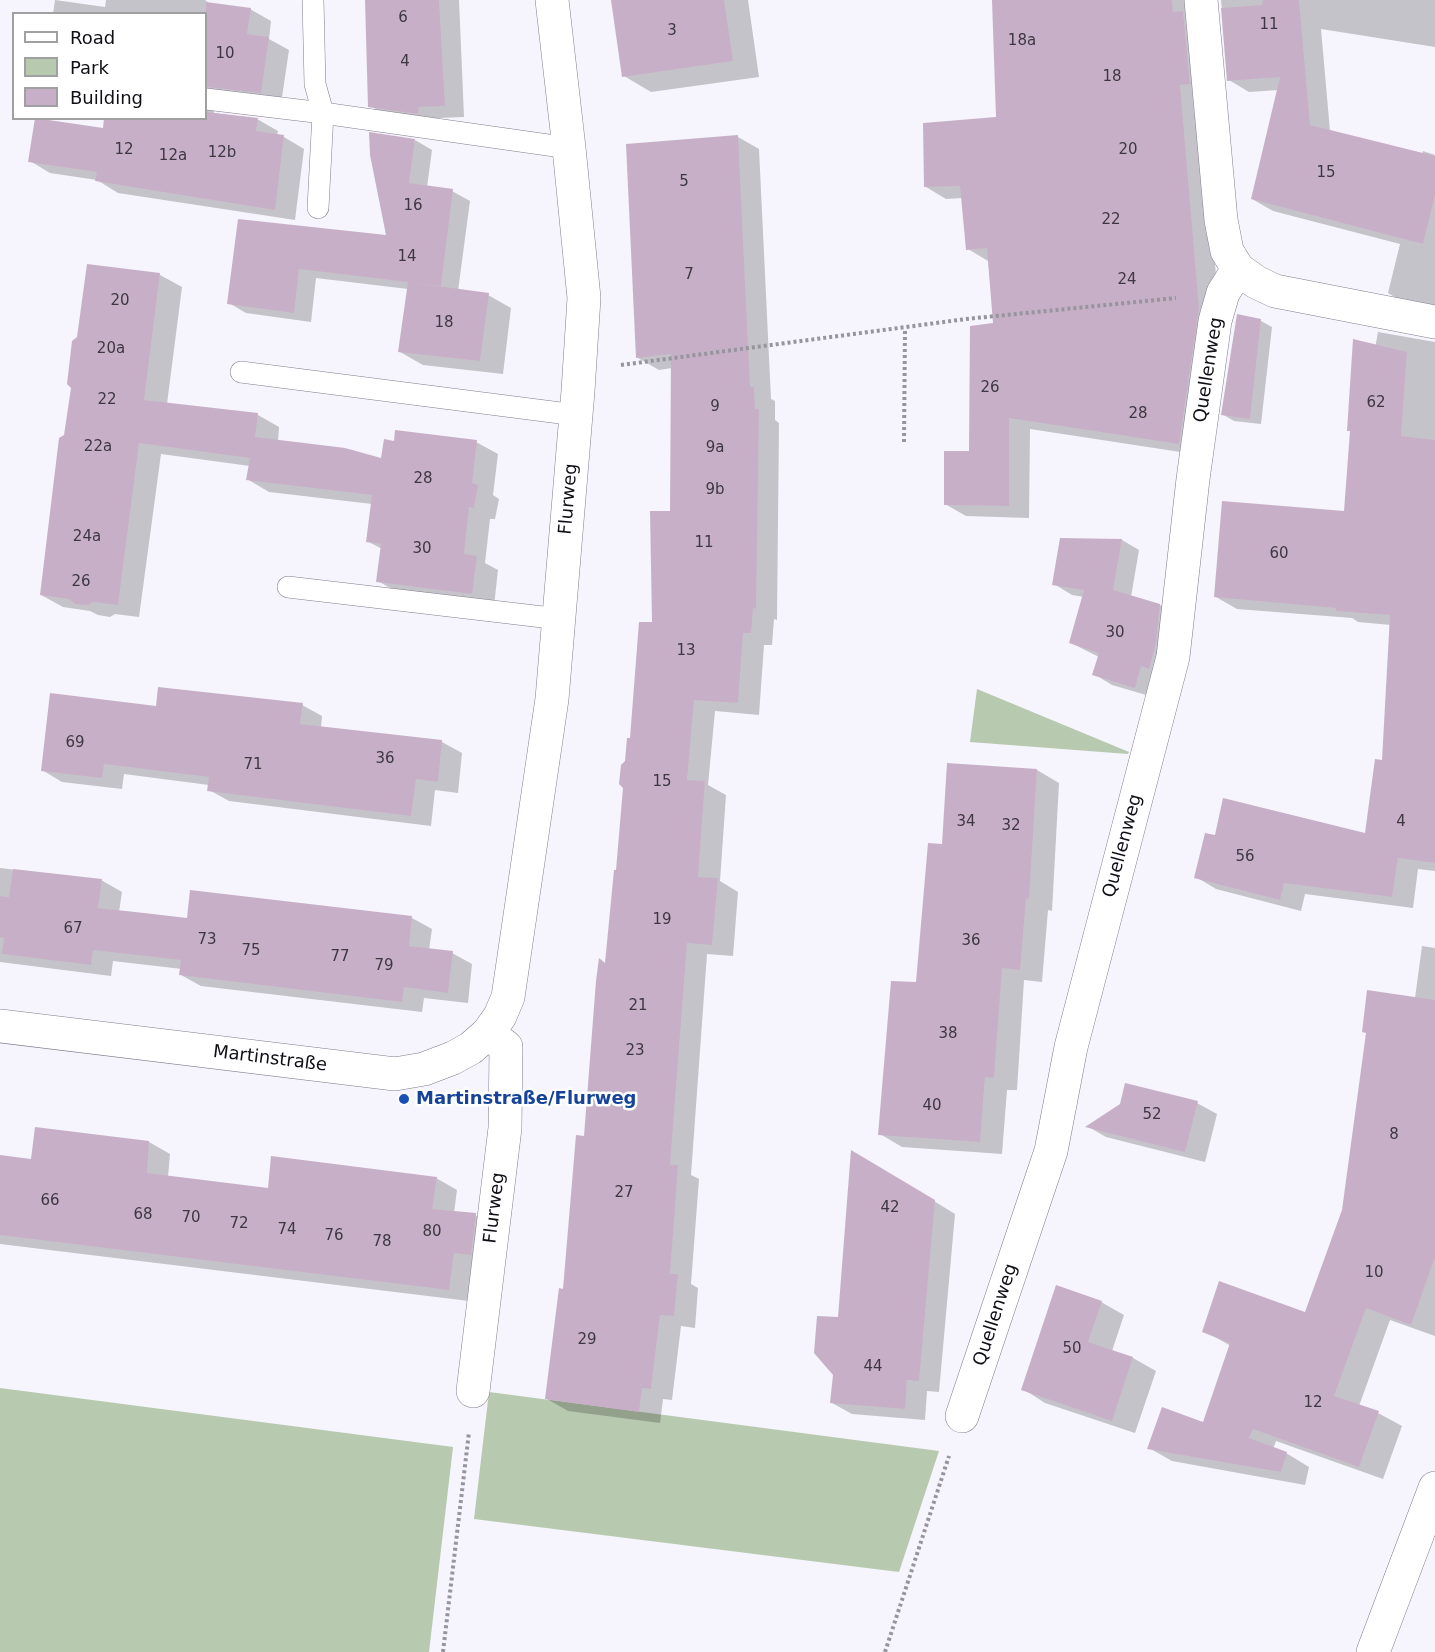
<!DOCTYPE html>
<html>
<head>
<meta charset="utf-8">
<style>
  body { margin:0 }
  #map { position:relative; width:1435px; height:1652px; overflow:hidden; background:#f6f4fc; font-family:"DejaVu Sans",sans-serif }
  canvas { display:block }
  .legend { position:absolute; left:12px; top:12px; width:195px; height:108px; box-sizing:border-box; background:#fff; border:2px solid #a09fa2; margin:0; padding:8px 10px; list-style:none; font-size:18px; color:#110f16 }
  .legend li { display:flex; align-items:center; gap:12px; height:30px }
  .legend b { width:30px; border:2px solid #a09fa2 }
</style>
</head>
<body>
<div id="map">
<canvas width="1435" height="1652"></canvas>
<ul class="legend">
<li><b style="height:8px;background:#fff"></b>Road</li>
<li><b style="height:16px;background:#b7c9af"></b>Park</li>
<li><b style="height:16px;background:#c7b0c7"></b>Building</li>
</ul>
</div>
<script>
const ctx = document.querySelector('canvas').getContext('2d');
ctx.lineJoin = 'round';
function fill(path, color) {
  ctx.fillStyle = color;
  ctx.fill(path, 'evenodd');
}
function poly(rows) {
  const path = new Path2D();
  for (const r of rows) {
    path.moveTo(r[0], r[1]);
    for (let i = 2; i < r.length; i += 2) path.lineTo(r[i], r[i + 1]);
  }
  return path;
}
function trace(path, color, width, dash) {
  ctx.strokeStyle = color;
  ctx.lineWidth = width;
  ctx.lineCap = dash ? 'butt' : 'round';
  ctx.setLineDash(dash || []);
  ctx.stroke(path);
}
function drawText(font, color, halo, rows, align = 'center') {
  ctx.font = font + ' "DejaVu Sans",sans-serif';
  ctx.lineWidth = 5;
  ctx.setLineDash([]);
  ctx.textBaseline = 'middle';
  ctx.strokeStyle = halo;
  ctx.fillStyle = color;
  for (const [text, x, y, turn = 0] of rows) {
    ctx.save();
    ctx.translate(x, y);
    ctx.rotate((+turn || 0) * Math.PI / 180);
    ctx.textAlign = isNaN(turn) ? turn : align;
    if (halo) ctx.strokeText(text, 0, 0);
    ctx.fillText(text, 0, 0);
    ctx.restore();
  }
}
fill(poly([
  [977,689,1129,752,1128,754,970,742],
  [0,1388,453,1447,429,1652,0,1652],
  [489,1392,939,1451,899,1572,474,1519]
]), '#b7c9af');
fill(poly([
  [55,0,105,7,106,0,205,0,210,4,250,9,271,21,269,39,289,50,281,104,217,102,214,111,214,113,257,119,278,131,277,136,284,137,304,149,295,220,118,193,97,180,50,173,30,161,104,130,206,118,206,14,53,14],
  [366,0,459,0,464,117,439,118,438,124,390,117,370,106],
  [612,0,748,0,759,77,651,92,624,76],
  [993,0,1208,0,1200,96,1220,320,1200,455,1030,429,1029,518,966,516,945,504,970,453,994,324,988,261,968,249,963,198,946,199,926,187,998,119],
  [1221,0,1435,0,1435,47,1321,29,1330,131,1422,155,1423,151,1435,155,1435,310,1408,305,1388,293,1400,244,1273,211,1252,199,1278,90,1249,92,1229,80],
  [738,137,759,149,771,399,775,401,775,420,779,423,777,620,774,619,772,645,764,645,759,715,715,711,708,785,726,795,720,881,738,892,733,956,707,954,691,1175,699,1179,691,1284,698,1288,695,1328,681,1326,672,1400,663,1399,660,1423,568,1411,547,1399,586,1137,617,872,626,762,653,624,671,513,672,368,659,370,638,358],
  [415,140,432,150,427,187,452,191,470,201,458,291,488,295,511,308,503,374,423,365,400,352,408,289,316,278,311,322,246,313,229,303,239,221,388,236],
  [88,266,160,275,182,287,167,404,258,415,279,427,278,441,382,460,395,442,476,442,498,454,493,495,499,499,495,519,490,519,485,563,498,570,494,606,399,593,378,581,382,549,367,541,372,504,269,492,247,479,250,466,161,454,139,617,115,614,110,617,98,615,90,611,63,607,41,595,66,436],
  [1238,316,1261,321,1272,327,1261,424,1234,421,1222,414],
  [1378,332,1435,342,1435,871,1418,869,1413,908,1305,894,1301,911,1216,889,1196,877,1216,837,1366,835,1384,762,1391,625,1358,622,1352,618,1237,609,1216,597,1346,513],
  [1122,540,1139,550,1131,597,1160,605,1177,615,1153,697,1112,685,1094,674,1099,657,1071,643,1084,597,1072,595,1054,584],
  [302,705,322,716,321,728,442,742,462,753,458,793,435,790,431,826,229,801,209,790,209,785,124,774,122,789,62,782,42,770,157,708],
  [1037,770,1059,783,1052,911,1048,910,1042,982,1024,980,1017,1090,1007,1090,1002,1154,902,1147,880,1134,917,984,943,845],
  [0,868,101,880,122,892,119,912,188,920,412,918,432,929,429,950,452,953,472,964,468,1003,424,998,422,1012,201,986,181,975,182,969,113,961,111,976,0,962],
  [1422,946,1435,948,1435,1336,1390,1320,1359,1406,1378,1413,1402,1426,1383,1479,1276,1441,1273,1449,1286,1453,1309,1467,1305,1485,1172,1461,1149,1448,1204,1424,1231,1346,1204,1331,1306,1314,1343,1210,1415,998],
  [1197,1103,1217,1114,1205,1162,1106,1137,1087,1126],
  [36,1129,149,1142,170,1154,168,1177,269,1190,436,1178,457,1190,454,1213,475,1215,496,1226,469,1301,0,1244,0,1156,32,1160],
  [872,1163,955,1214,939,1392,927,1391,925,1420,852,1414,832,1403,839,1319],
  [1101,1302,1124,1315,1112,1351,1133,1358,1156,1371,1135,1433,1045,1403,1023,1389]
]), '#0003');
fill(poly([
  [365,0,439,0,445,106,419,107,418,114,368,107],
  [611,0,724,0,733,61,622,77],
  [992,0,1172,0,1173,12,1183,11,1190,84,1180,85,1199,308,1179,444,1009,418,1009,506,944,505,944,451,969,451,970,326,993,323,987,248,966,250,960,186,924,187,923,123,996,117],
  [1263,0,1299,0,1310,125,1435,156,1435,195,1423,244,1251,199,1280,77,1227,81,1221,8,1262,5],
  [206,2,251,8,247,34,269,37,261,93,206,87],
  [206,112,258,118,256,131,284,135,275,210,95,181,97,172,28,162,35,118,103,128,104,118,206,118],
  [369,132,415,139,409,183,453,189,441,286,299,269,294,313,227,304,238,219,386,235,370,155],
  [738,135,750,387,754,387,755,409,759,409,756,609,753,608,751,633,743,633,738,703,694,700,687,780,705,781,698,877,718,878,712,945,687,943,670,1165,678,1165,670,1274,678,1274,674,1316,660,1315,651,1389,642,1388,639,1412,545,1399,559,1288,563,1289,576,1135,584,1136,596,981,599,958,605,963,614,870,616,870,623,788,619,784,621,765,625,761,627,738,630,738,639,622,652,622,650,511,670,511,671,354,636,358,626,144],
  [87,264,160,273,144,400,258,413,255,437,345,448,381,458,384,439,394,441,395,430,477,440,472,483,478,485,474,508,469,507,464,554,477,556,472,594,376,582,381,544,366,542,372,495,246,480,250,458,139,443,118,605,93,602,88,605,75,604,69,599,40,595,59,438,64,435,71,388,67,384,72,341,77,337],
  [408,282,489,293,480,361,398,352],
  [1237,314,1261,319,1250,419,1221,415],
  [1353,339,1407,352,1401,436,1435,440,1435,863,1398,858,1392,897,1284,883,1280,900,1194,878,1205,833,1215,835,1223,798,1365,833,1375,759,1382,760,1390,615,1336,611,1336,608,1214,597,1222,501,1344,511,1350,431,1347,431],
  [1060,538,1122,539,1113,590,1160,604,1156,643,1149,669,1141,666,1135,688,1092,675,1099,653,1069,643,1084,590,1052,585],
  [158,687,303,703,300,724,442,740,438,782,416,779,411,816,207,791,209,777,104,764,102,778,41,771,50,693,156,706],
  [947,763,1037,769,1029,899,1026,898,1020,970,1002,968,994,1078,985,1077,980,1142,878,1135,891,981,916,982,928,843,942,844],
  [13,869,102,879,98,908,144,913,187,918,190,890,412,916,409,946,453,951,448,993,404,987,402,1002,179,975,181,960,93,950,91,965,2,954,4,938,0,937,0,896,9,897],
  [1367,990,1435,1000,1435,1257,1411,1325,1366,1308,1334,1396,1379,1411,1359,1467,1253,1429,1249,1438,1287,1452,1281,1472,1147,1449,1162,1407,1203,1422,1230,1343,1202,1332,1219,1281,1305,1312,1342,1210,1366,1033,1362,1032],
  [1125,1083,1198,1101,1185,1152,1085,1127,1120,1104],
  [35,1127,149,1141,147,1173,268,1188,271,1156,437,1177,432,1209,476,1213,471,1255,454,1253,449,1290,0,1235,0,1155,31,1159],
  [851,1150,935,1200,919,1381,907,1380,905,1409,830,1403,833,1375,814,1353,817,1316,838,1317],
  [1056,1285,1102,1301,1088,1342,1133,1357,1112,1421,1021,1390]
]), '#c7b0c7');
const lane = poly([
  [313,0,315,84,323,113,318,208],
  [206,99,323,113,569,148],
  [241,372,576,415],
  [288,587,560,619]
]);
const street = poly([
  [1201,0,1221,220,1227,251,1238,269,1256,282,1275,291,1435,322],
  [0,1026,395,1074,424,1069,453,1058,471,1048,488,1033,500,1016,508,997,552,699,578,391,584,298,569,148,552,0],
  [473,1391,505,1128,506,1047,488,1033],
  [962,1416,1051,1151,1071,1047,1173,657,1193,479,1215,321,1223,293,1238,269],
  [1373,1652,1435,1488]
]);
trace(lane, '#827c8e', 22);
trace(street, '#827c8e', 34);
trace(poly([
  [621,365,966,319,1176,298],
  [904,442,905,328],
  [443,1652,469,1432],
  [885,1652,949,1456]
]), '#96949c', 4, [3, 3]);
trace(lane, '#fff', 21);
trace(street, '#fff', 33);
for (const [x, y, r, color] of [
  [404,1099,6,"#1a4fb4"]
]) {
  const dot = new Path2D();
  dot.arc(x, y, r, 0, 2 * Math.PI);
  ctx.fillStyle = color;
  ctx.fill(dot);
  trace(dot, '#fff', 2);
}
drawText('15px', '#3e3742', null, [
  ["6",403,18],
  ["11",1269,25],
  ["3",672,31],
  ["18a",1022,41],
  ["10",225,54],
  ["4",405,62],
  ["18",1112,77],
  ["12",124,150],
  ["20",1128,150],
  ["12b",222,153],
  ["12a",173,156],
  ["15",1326,173],
  ["5",684,182],
  ["16",413,206],
  ["22",1111,220],
  ["14",407,257],
  ["7",689,275],
  ["24",1127,280],
  ["20",120,301],
  ["18",444,323],
  ["20a",111,349],
  ["26",990,388],
  ["22",107,400],
  ["62",1376,403],
  ["9",715,407],
  ["28",1138,414],
  ["22a",98,447],
  ["9a",715,448],
  ["28",423,479],
  ["9b",715,490],
  ["24a",87,537],
  ["11",704,543],
  ["30",422,549],
  ["60",1279,554],
  ["26",81,582],
  ["30",1115,633],
  ["13",686,651],
  ["69",75,743],
  ["36",385,759],
  ["71",253,765],
  ["15",662,782],
  ["34",966,822],
  ["4",1401,822],
  ["32",1011,826],
  ["56",1245,857],
  ["19",662,920],
  ["67",73,929],
  ["73",207,940],
  ["36",971,941],
  ["75",251,951],
  ["77",340,957],
  ["79",384,966],
  ["21",638,1006],
  ["38",948,1034],
  ["23",635,1051],
  ["40",932,1106],
  ["52",1152,1115],
  ["8",1394,1135],
  ["27",624,1193],
  ["66",50,1201],
  ["42",890,1208],
  ["68",143,1215],
  ["70",191,1218],
  ["72",239,1224],
  ["74",287,1230],
  ["80",432,1232],
  ["76",334,1236],
  ["78",382,1242],
  ["10",1374,1273],
  ["29",587,1340],
  ["50",1072,1349],
  ["44",873,1367],
  ["12",1313,1403]
]);
drawText('18px', '#110f16', '#fff', [
  ["Quellenweg",1209,370,-81],
  ["Flurweg",569,499,-85],
  ["Quellenweg",1123,846,-75],
  ["Martinstraße",270,1059,7],
  ["Flurweg",495,1208,-83],
  ["Quellenweg",996,1315,-72]
]);
drawText('bold 18px', '#164399', '#fff', [
  ["Martinstraße/Flurweg",416,1099]
], 'left');
</script>
</body>
</html>
